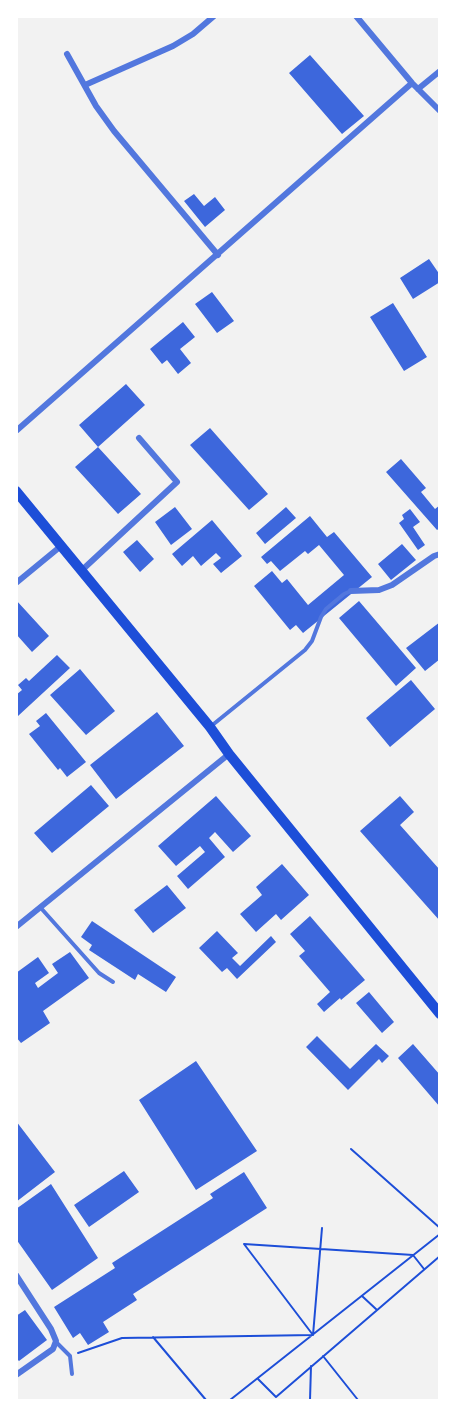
<!DOCTYPE html>
<html>
<head>
<meta charset="utf-8">
<style>
  body { margin:0 }
  #map { position:relative; width:456px; height:1417px; overflow:hidden; background:#f2f2f2; font-family:"PT Serif",serif }
  canvas { display:block }
  .frame { position:absolute; inset:0; border:18px solid #fff; pointer-events:none }
</style>
</head>
<body>
<div id="map">
<canvas width="456" height="1417"></canvas>
<div class="frame"></div>
</div>
<script>
const ctx = document.querySelector('canvas').getContext('2d');
ctx.lineJoin = 'round';
function fill(path, color) {
  ctx.fillStyle = color;
  ctx.fill(path, 'evenodd');
}
function poly(rows) {
  const path = new Path2D();
  for (const r of rows) {
    path.moveTo(r[0], r[1]);
    for (let i = 2; i < r.length; i += 2) path.lineTo(r[i], r[i + 1]);
  }
  return path;
}
function trace(path, color, width, dash) {
  ctx.strokeStyle = color;
  ctx.lineWidth = width;
  ctx.lineCap = dash ? 'butt' : 'round';
  ctx.setLineDash(dash || []);
  ctx.stroke(path);
}
fill(poly([
  [310,55,364,116,342,134,289,73],
  [194,194,204,206,215,197,225,210,205,227,184,201],
  [429,259,440,275,440,282,413,299,400,278],
  [212,292,234,321,217,333,195,304],
  [393,303,427,357,404,371,370,317],
  [183,322,195,337,180,349,191,363,178,374,167,360,162,364,150,349],
  [126,384,145,405,98,447,79,425],
  [210,428,268,494,249,510,190,445],
  [98,447,141,494,118,514,75,467],
  [401,459,426,488,421,492,435,509,440,505,440,528,437,530,386,472],
  [175,507,192,529,171,545,155,522],
  [286,507,296,518,265,544,256,533],
  [410,509,420,522,413,527,425,545,418,550,399,523,404,519,402,515],
  [310,516,327,537,334,532,372,577,303,633,296,625,290,630,254,586,272,571,282,583,287,579,308,605,344,575,319,545,308,554,305,551,280,571,271,561,267,564,261,557],
  [212,520,242,556,221,573,213,564,221,558,216,553,201,566,193,556,182,566,172,554],
  [137,540,154,559,140,572,123,552],
  [402,544,416,560,391,580,378,564],
  [16,600,49,636,32,652,16,634],
  [359,601,416,668,396,686,339,618],
  [440,622,440,659,425,671,406,648],
  [57,655,70,668,18,716,16,715,16,695,22,690,18,685,26,678,29,681],
  [80,669,115,711,86,735,50,695],
  [411,680,435,709,390,747,366,718],
  [157,712,184,746,116,799,90,765],
  [46,713,86,762,67,777,60,768,58,770,29,734,40,726,36,721],
  [91,785,109,806,52,853,34,833],
  [216,796,251,836,233,852,215,832,209,838,225,857,188,889,177,876,205,852,200,846,176,866,158,846],
  [400,796,414,812,400,825,440,870,440,921,360,831],
  [282,864,309,895,281,920,276,914,256,932,240,914,262,895,256,887],
  [167,885,186,908,153,933,134,910],
  [310,916,365,980,341,1000,340,998,324,1012,317,1004,330,992,299,956,305,951,290,934],
  [92,921,176,977,166,992,138,974,135,980,89,950,92,945,81,937],
  [217,931,238,953,232,958,240,966,271,936,276,942,237,979,227,968,222,972,199,948],
  [70,952,89,978,43,1011,50,1023,21,1043,16,1037,16,973,38,957,49,973,35,983,38,988,58,973,52,964],
  [369,992,394,1022,382,1033,356,1003],
  [317,1036,350,1069,376,1044,389,1056,382,1063,379,1059,348,1090,306,1047],
  [413,1044,440,1075,440,1107,398,1058],
  [196,1061,257,1151,196,1190,139,1100],
  [16,1121,55,1172,16,1202],
  [124,1171,139,1192,89,1227,74,1205],
  [244,1172,267,1208,133,1294,137,1300,103,1322,109,1332,88,1345,80,1333,73,1338,54,1307,115,1268,112,1263,213,1198,210,1194],
  [51,1184,98,1258,52,1290,16,1239,16,1209],
  [25,1310,47,1340,19,1361,16,1358,16,1316]
]), '#3d67dc');
trace(poly([
  [351,1149,440,1228],
  [244,1244,413,1255,424,1269],
  [244,1244,313,1335],
  [362,1296,377,1310],
  [313,1335,322,1228],
  [153,1337,206,1400],
  [78,1353,122,1338,313,1335],
  [323,1356,358,1400],
  [258,1379,276,1397,440,1256],
  [230,1400,440,1234],
  [310,1400,311,1366]
]), '#1d4ed8', 2);
trace(poly([
  [210,727,305,650,312,641,321,617,326,609,344,594,351,591],
  [40,907,99,973,113,982],
  [56,1342,70,1356,72,1374]
]), '#5277de', 4);
trace(poly([
  [356,16,412,83,440,111],
  [67,54,96,106,114,131,218,255],
  [85,85,173,46,193,34,214,16],
  [418,89,440,71],
  [16,431,412,83],
  [81,571,177,482,139,438],
  [16,583,61,546],
  [351,591,379,590,392,585,434,556,440,554],
  [16,927,229,754],
  [16,1275,51,1329,56,1341,53,1349,16,1375]
]), '#5277de', 6);
trace(poly([
  [16,491,210,727,229,754,440,1014]
]), '#1d4ed8', 10);
</script>
</body>
</html>
